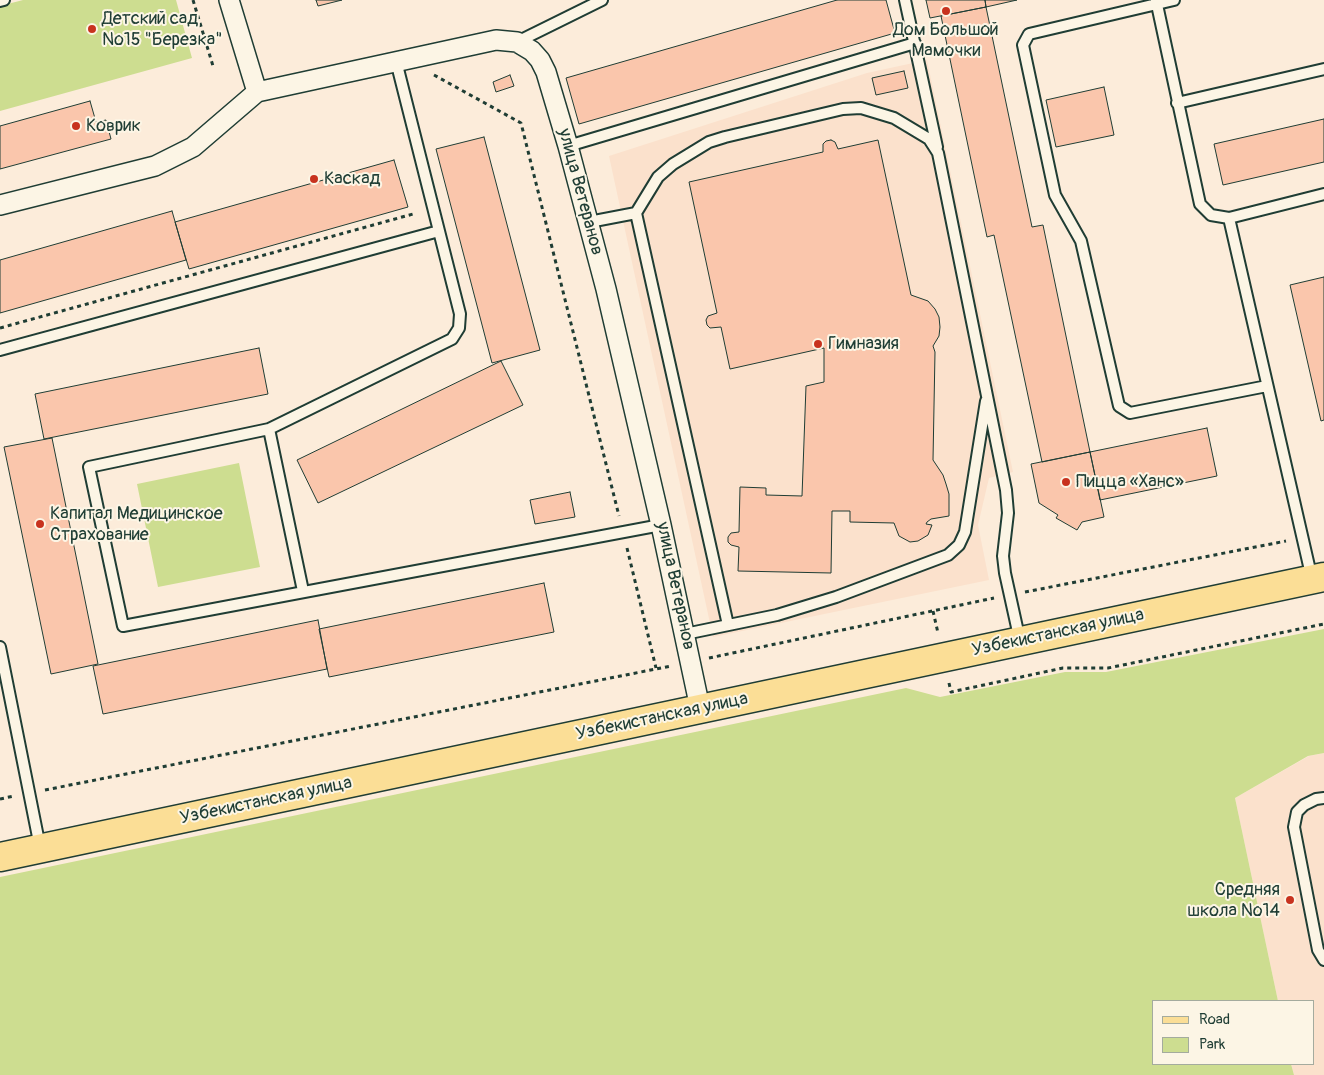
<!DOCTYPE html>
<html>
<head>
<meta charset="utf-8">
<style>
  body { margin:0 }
  #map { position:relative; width:1324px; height:1075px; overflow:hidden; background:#fcecda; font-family:Pangolin,sans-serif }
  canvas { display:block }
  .legend { position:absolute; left:1152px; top:1000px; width:162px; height:65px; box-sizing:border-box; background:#fcf5e5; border:1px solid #a4ab9e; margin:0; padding:6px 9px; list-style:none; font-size:15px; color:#1f3d34 }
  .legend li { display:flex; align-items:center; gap:10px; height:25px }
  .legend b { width:25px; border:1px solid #a4ab9e }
</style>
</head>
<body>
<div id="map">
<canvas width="1324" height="1075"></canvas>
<ul class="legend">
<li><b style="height:6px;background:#fbde96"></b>Road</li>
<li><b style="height:14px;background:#cddd90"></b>Park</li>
</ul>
</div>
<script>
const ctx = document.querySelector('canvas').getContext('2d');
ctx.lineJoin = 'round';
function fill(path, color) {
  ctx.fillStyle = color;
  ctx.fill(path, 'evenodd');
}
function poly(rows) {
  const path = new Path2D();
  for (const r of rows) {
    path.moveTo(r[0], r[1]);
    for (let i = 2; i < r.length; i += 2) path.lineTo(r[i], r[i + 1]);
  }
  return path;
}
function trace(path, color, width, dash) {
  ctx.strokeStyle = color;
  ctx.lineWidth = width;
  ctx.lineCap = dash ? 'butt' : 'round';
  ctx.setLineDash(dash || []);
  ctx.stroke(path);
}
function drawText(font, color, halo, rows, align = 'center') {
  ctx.font = font + ' Pangolin,sans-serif';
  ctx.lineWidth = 4;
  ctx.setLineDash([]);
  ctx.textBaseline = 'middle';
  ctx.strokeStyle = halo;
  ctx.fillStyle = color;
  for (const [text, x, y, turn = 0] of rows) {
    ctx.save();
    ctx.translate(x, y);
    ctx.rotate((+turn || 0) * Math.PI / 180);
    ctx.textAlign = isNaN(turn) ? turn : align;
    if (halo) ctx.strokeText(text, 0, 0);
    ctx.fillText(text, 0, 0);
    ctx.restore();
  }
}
fill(poly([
  [927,60,1013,472,989,478,978,525,989,580,713,637,609,156,867,73],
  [1324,753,1324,1075,1294,1075,1291,1064,1313,1064,1313,1001,1278,1001,1235,798,1309,756]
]), '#fbe1cc');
fill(poly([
  [23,0,176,0,192,58,0,111,0,6],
  [239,463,260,567,158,587,137,484],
  [1324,629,1324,753,1308,756,1235,798,1278,1001,1153,1001,1153,1064,1291,1064,1294,1075,0,1075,0,877,906,688,940,697,1065,672,1106,672]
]), '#cddd90');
const building = poly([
  [316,0,342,0,318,6,316,0],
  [837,0,886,0,895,33,579,124,566,78,837,0],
  [926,0,985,0,986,7,930,18,926,0],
  [985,0,1017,0,986,7,985,0],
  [986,7,1032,227,1043,225,1090,452,1042,462,994,235,987,237,941,16,986,7],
  [904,71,908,88,876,95,872,78,904,71],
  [510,75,514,86,496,92,493,82,510,75],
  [1104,87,1114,135,1056,147,1046,100,1104,87],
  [90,101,96,122,106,120,111,139,0,169,0,126,90,101],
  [1324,119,1324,162,1223,185,1214,144,1324,119],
  [484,137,540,350,492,363,436,149,484,137],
  [831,140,835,142,838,149,878,140,911,295,928,301,935,309,939,317,940,327,939,336,933,346,935,352,933,460,943,475,946,484,949,494,949,516,931,519,927,522,926,524,932,525,928,535,918,541,910,542,899,536,894,523,850,522,850,511,832,511,831,573,738,571,739,547,731,545,728,542,728,537,731,533,739,532,740,487,766,488,766,495,802,496,806,386,824,382,824,348,730,369,721,327,710,328,707,325,706,320,708,316,717,313,689,182,823,152,823,144,826,141,831,140],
  [394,160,408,207,189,269,175,222,394,160],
  [172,211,186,260,0,313,0,260,172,211],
  [1324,277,1324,420,1321,421,1290,285,1324,277],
  [259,348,268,394,44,439,35,394,259,348],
  [501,361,523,405,318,503,297,460,501,361],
  [1207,428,1217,476,1100,500,1090,452,1207,428],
  [52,438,98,664,51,674,4,447,52,438],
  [1090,452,1104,517,1082,522,1077,530,1056,518,1058,515,1039,503,1031,464,1090,452],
  [570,492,575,517,535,524,530,500,570,492],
  [544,583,554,632,329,677,319,629,544,583],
  [318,620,327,669,103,714,93,666,318,620]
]);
fill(building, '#fac6ac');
trace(building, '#1f3d34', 1);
const lane = poly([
  [905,0,937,147],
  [1156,0,1200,204,1211,215,1229,218,1312,579],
  [1174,0,1029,34,1023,45,1055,195,1081,241,1119,406,1130,413,1267,386],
  [0,1,4,0],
  [517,42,602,0],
  [1177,103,1324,69],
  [568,146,915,43],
  [636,213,728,625],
  [1229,218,1324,194],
  [589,222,636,213,658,177,673,164,709,142,725,137,843,109,861,108,894,118,929,139,938,153,1006,490,1008,513,1003,556,1005,573,1020,641],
  [439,231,460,314,459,328,452,339,269,429,89,467,123,626,661,525],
  [0,350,439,231,396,61],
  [269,429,303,591],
  [685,634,777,615,836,597,948,555,959,545,965,532,986,401],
  [0,647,40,847],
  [1324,798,1316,799,1304,805,1297,812,1294,827,1318,950,1324,960]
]);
const street = poly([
  [229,0,257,92],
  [0,205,155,166,193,147,257,92,496,40,517,42,532,51,540,60,546,72,568,146,606,289,661,525,700,708]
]);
const primary = poly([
  [0,857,1324,577]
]);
trace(lane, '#1f3d34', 14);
trace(street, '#1f3d34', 22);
trace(primary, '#1f3d34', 31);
trace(poly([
  [193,0,213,66],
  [434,75,521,123,619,516],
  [0,328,413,214],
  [627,548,656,668],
  [1025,592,1286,541],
  [933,611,938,633],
  [709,658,994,598],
  [949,683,951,692,1063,668,1108,668,1324,624],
  [45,790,671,666],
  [0,799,14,796]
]), '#1f3d34', 3, [4, 4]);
trace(lane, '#fcf5e5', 10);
trace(street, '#fcf5e5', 19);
trace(primary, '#fbde96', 28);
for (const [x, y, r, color] of [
  [946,11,5,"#c8321e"],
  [92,29,5,"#c8321e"],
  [76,126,5,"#c8321e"],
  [314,179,5,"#c8321e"],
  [818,344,5,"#c8321e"],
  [1066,482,5,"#c8321e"],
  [40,524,5,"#c8321e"],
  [1290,900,5,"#c8321e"]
]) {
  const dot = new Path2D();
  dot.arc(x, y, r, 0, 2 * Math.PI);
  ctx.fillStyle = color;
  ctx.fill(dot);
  trace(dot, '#fcf5e5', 2);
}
drawText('18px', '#1f3d34', '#fcf5e5', [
  ["Детский сад",102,19],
  ["№15 \"Березка\"",102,40],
  ["Дом Большой",946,30,"center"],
  ["Мамочки",946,51,"center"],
  ["Коврик",86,126],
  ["Каскад",324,179],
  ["Гимназия",828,344],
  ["Пицца «Ханс»",1076,482],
  ["Капитал Медицинское",50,514],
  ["Страхование",50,535],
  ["Средняя",1280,890,"right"],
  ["школа №14",1280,911,"right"]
], 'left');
drawText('18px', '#1f3d34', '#fcf5e5', [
  ["улица Ветеранов",580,192,75],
  ["улица Ветеранов",675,586,78],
  ["Узбекистанская улица",1058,633,-12],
  ["Узбекистанская улица",662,717,-12],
  ["Узбекистанская улица",266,801,-12]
]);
</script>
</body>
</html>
